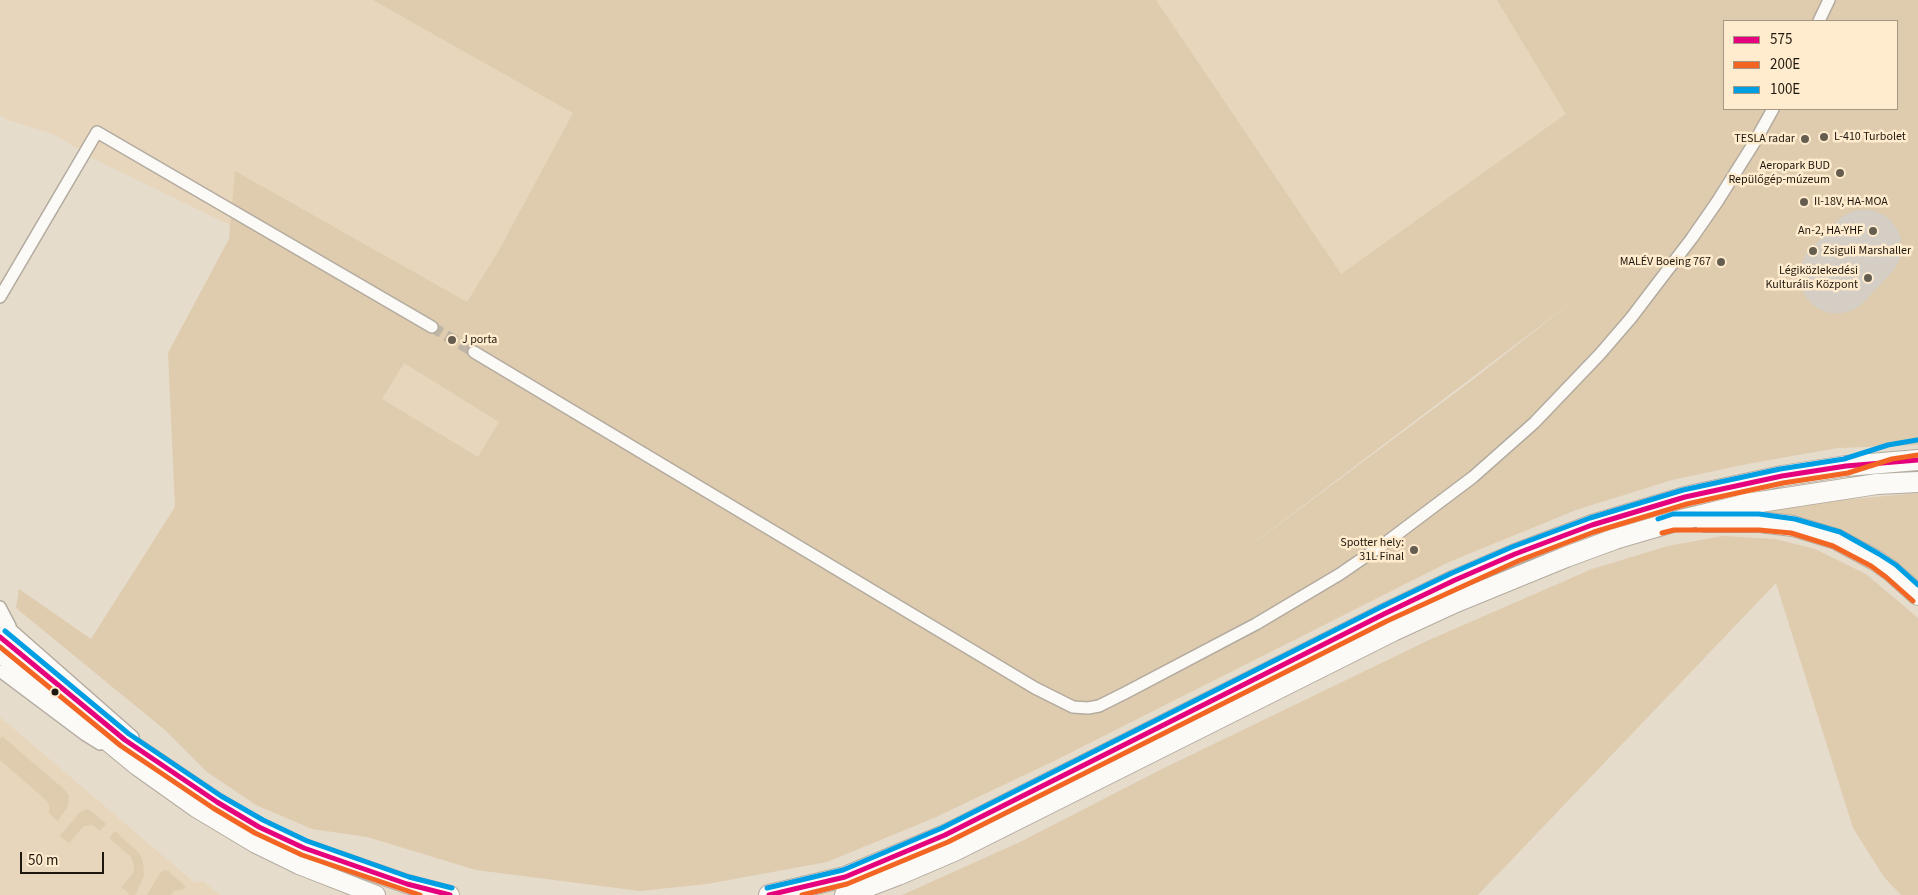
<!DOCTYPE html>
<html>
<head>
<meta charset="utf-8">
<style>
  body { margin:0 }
  #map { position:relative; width:1918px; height:895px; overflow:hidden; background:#e6dccc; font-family:"Source Sans 3",sans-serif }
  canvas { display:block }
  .legend { position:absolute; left:1723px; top:20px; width:175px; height:90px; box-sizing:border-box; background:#ffebce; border:1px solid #a59781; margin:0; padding:6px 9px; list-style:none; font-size:15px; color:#1f180e }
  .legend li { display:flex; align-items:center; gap:10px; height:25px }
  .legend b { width:25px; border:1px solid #a59781 }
  .scale { position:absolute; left:20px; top:852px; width:84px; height:22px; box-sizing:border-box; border:2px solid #1f180e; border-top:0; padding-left:6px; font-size:15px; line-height:18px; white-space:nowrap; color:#1f180e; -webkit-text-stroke:4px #ffebce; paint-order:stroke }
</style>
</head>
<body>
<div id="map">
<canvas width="1918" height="895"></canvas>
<ul class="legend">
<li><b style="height:6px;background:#e5007d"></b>575</li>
<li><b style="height:6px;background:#f26522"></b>200E</li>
<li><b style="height:6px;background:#009ee3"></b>100E</li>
</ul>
<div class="scale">50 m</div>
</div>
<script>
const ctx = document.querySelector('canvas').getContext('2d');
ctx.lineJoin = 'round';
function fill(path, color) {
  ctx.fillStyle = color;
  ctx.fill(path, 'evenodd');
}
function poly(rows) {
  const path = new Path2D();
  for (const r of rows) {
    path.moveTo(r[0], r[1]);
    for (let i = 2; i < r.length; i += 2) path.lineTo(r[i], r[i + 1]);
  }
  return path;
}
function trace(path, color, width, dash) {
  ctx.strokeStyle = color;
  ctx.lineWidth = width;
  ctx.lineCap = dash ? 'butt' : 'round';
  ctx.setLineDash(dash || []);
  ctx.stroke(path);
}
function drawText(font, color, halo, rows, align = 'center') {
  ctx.font = font + ' "Source Sans 3",sans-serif';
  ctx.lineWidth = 5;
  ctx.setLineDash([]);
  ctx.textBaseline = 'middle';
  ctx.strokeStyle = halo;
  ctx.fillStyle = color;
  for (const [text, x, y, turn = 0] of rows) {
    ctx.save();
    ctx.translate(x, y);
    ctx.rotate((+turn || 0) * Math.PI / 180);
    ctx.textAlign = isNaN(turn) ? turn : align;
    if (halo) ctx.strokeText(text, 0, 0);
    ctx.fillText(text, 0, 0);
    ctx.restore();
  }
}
fill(poly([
  [0,0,1778,0,1724,21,1619,265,533,623,277,248,94,159,53,134,8,120,0,115],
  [0,717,195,883,203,881,220,895,0,895]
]), '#e8d6bc');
fill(poly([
  [373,0,1156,0,1341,274,1566,114,1497,0,1918,0,1918,445,1838,448,1752,463,1672,480,1576,510,1449,562,1056,760,934,818,827,862,707,884,640,891,476,870,367,837,312,829,256,805,207,772,165,730,16,608,19,589,91,639,175,507,168,353,229,239,235,171,467,302,498,252,573,113],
  [1724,21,1897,21,1897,109,1724,109],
  [1577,298,1471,381,1218,570],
  [404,363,499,422,478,457,382,399],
  [1918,493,1918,581,1900,566,1871,546,1840,531,1756,512,1821,502],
  [1723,536,1775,539,1815,549,1866,574,1918,618,1918,895,1901,895,1884,877,1853,828,1776,583,1478,895,902,895,1020,842,1162,769,1429,640,1592,569,1668,546],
  [2,736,66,791,69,796,68,806,58,821,49,813,49,805,46,800,0,760,0,739],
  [86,809,90,810,106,824,100,831,93,825,84,826,69,843,60,836,79,813],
  [115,831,139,853,143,862,144,876,135,895,128,895,129,893,121,887,134,872,134,865,131,857,109,838],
  [165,870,168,871,186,887,184,889,174,891,171,895,147,895,160,873]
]), '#dfcbad');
trace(poly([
  [1837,276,1864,247]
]), '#d4cec4', 75);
trace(poly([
  [432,327,474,352]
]), '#beb5a6', 11, [11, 5.5]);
const street = poly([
  [1819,21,1829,0],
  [0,297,97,132,432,327],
  [474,352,1035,688,1073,707,1088,708,1099,706,1125,693,1256,624,1340,574,1388,541,1473,477,1534,423,1600,354,1631,318,1692,238,1717,202,1754,143,1773,109],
  [0,607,10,626],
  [0,620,133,737],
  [0,671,84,734,100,744]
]);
const primary = poly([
  [0,637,125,740,217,802,259,827,304,848,407,884,450,895],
  [0,653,137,766,196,808,256,844,299,865,376,895]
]);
const highway = poly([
  [1705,522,1759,522,1793,526,1836,539,1875,560,1891,571,1918,595],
  [769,895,845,877,945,835,1384,614,1455,580,1515,554,1592,525,1685,497,1782,476,1846,466,1918,460],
  [845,895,898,875,954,851,1393,631,1456,602,1566,557,1615,539,1673,522,1747,504,1877,484,1918,482]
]);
trace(street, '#b3ab9f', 14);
trace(primary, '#b3ab9f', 20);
trace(highway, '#b3ab9f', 22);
trace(street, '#fbfaf7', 11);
trace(primary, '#fbfaf7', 18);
trace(highway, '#fbfaf7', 20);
trace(poly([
  [0,637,125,740,217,802,259,827,304,848,407,884,450,895],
  [769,895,845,877,945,835,1384,614,1455,580,1515,554,1592,525,1685,497,1782,476,1846,466,1918,460]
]), '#e5007d', 5);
trace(poly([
  [1662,533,1674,530,1759,530,1791,533,1833,546,1871,566,1886,577,1913,601],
  [0,647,121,746,213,808,255,833,302,855,420,895],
  [802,895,847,884,948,842,1387,621,1518,561,1594,532,1687,504,1783,483,1848,473,1892,459,1918,455]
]), '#f26522', 5);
trace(poly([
  [1658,519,1673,514,1759,514,1795,519,1840,532,1879,554,1896,565,1918,585],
  [5,631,129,734,221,796,263,820,307,841,409,877,452,888],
  [767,888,843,870,942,828,1381,607,1452,573,1512,547,1590,518,1683,490,1780,469,1844,459,1888,445,1917,440]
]), '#009ee3', 5);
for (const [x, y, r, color] of [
  [1824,137,5,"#655d50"],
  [1805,139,5,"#655d50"],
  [1840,173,5,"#655d50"],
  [1804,202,5,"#655d50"],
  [1873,231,5,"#655d50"],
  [1813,251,5,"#655d50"],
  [1721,262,5,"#655d50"],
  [1868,278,5,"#655d50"],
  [452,340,5,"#655d50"],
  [1414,550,5,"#655d50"],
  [55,692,4.5,"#1f180e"]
]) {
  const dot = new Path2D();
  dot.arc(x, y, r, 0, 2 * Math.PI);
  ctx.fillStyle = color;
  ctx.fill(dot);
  trace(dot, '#ffebce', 2);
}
drawText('12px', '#1f180e', '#ffebce', [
  ["L-410 Turbolet",1834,137,"left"],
  ["TESLA radar",1795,139],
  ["Aeropark BUD",1830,166],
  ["Repülőgép-múzeum",1830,180],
  ["Il-18V, HA-MOA",1814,202,"left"],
  ["An-2, HA-YHF",1863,231],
  ["Zsiguli Marshaller",1823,251,"left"],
  ["MALÉV Boeing 767",1711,262],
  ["Légiközlekedési",1858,271],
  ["Kulturális Központ",1858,285],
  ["J porta",462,340,"left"],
  ["Spotter hely:",1404,543],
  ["31L Final",1404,557]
], 'right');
</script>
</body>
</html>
